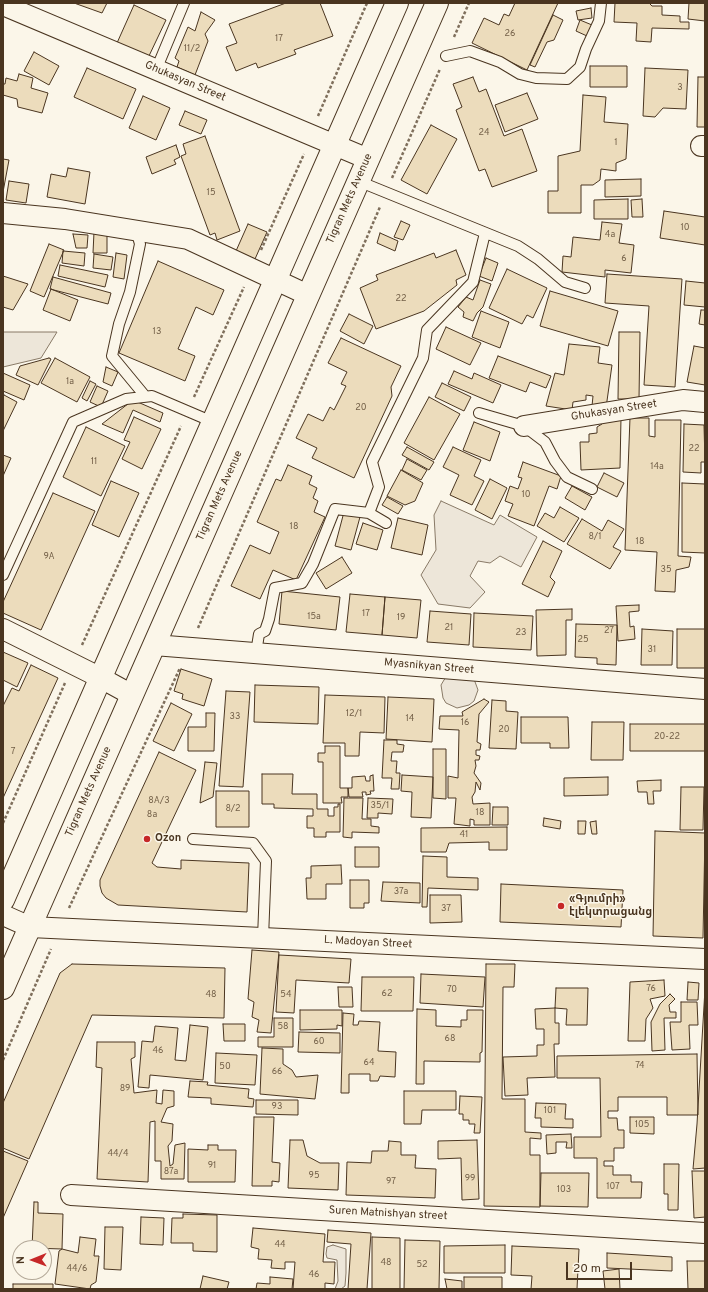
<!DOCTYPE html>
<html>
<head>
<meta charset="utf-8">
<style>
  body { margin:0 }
  #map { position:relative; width:708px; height:1292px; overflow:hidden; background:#fbf6e9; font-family:Overpass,sans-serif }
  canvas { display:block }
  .frame { position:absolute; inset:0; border:4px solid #4a3520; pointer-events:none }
  .north { position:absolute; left:12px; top:1240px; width:40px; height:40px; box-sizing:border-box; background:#fbf6e9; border:1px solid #b4a999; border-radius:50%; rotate:269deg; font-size:11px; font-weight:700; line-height:16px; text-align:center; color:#4a3520 }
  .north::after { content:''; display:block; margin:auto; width:14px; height:18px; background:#c62828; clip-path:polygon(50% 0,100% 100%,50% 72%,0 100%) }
  .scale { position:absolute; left:566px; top:1262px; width:66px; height:18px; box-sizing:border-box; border:2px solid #4a3520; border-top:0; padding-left:5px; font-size:12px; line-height:14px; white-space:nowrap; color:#4a3520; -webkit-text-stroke:3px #fbf6e9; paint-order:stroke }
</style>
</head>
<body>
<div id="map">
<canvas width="708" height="1292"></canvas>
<div class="frame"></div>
<div class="north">N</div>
<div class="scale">20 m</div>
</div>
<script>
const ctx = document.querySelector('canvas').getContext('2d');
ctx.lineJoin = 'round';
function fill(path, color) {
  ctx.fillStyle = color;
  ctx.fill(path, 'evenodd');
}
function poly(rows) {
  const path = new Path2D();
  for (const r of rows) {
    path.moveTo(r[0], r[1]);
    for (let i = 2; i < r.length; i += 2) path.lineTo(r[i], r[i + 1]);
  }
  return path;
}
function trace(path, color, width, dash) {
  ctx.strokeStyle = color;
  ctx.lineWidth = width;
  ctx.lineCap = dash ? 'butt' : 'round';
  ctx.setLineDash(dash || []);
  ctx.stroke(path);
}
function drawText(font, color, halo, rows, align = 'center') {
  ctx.font = font + ' Overpass,"Noto Sans Armenian",sans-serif';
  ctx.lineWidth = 3;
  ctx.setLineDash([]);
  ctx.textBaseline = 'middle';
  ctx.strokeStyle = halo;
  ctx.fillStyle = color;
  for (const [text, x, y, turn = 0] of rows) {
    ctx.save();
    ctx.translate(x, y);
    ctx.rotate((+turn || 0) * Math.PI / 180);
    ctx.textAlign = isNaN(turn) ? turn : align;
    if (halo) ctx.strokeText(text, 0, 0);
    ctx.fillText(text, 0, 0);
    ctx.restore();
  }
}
const green = poly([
  [3,332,57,332,41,358,3,367,3,332],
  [441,501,494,525,500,515,537,537,521,567,500,556,490,563,478,561,470,576,485,592,470,608,438,604,421,575,436,550,434,515,441,501],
  [448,675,474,679,478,690,474,701,469,705,457,708,446,703,443,698,441,685,444,680,448,675],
  [333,1245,346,1249,346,1273,345,1286,341,1289,335,1289,338,1281,337,1260,327,1258,326,1254,327,1247,333,1245]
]);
fill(green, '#ede6d9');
trace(green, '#887966', 1);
const building = poly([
  [74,3,107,3,102,13,74,3],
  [286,3,320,3,333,36,294,50,296,54,258,68,256,63,236,71,226,47,237,43,229,24,286,3],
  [515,3,558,3,527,70,472,43,484,18,499,25,504,14,509,16,515,3],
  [615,3,649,3,652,6,662,6,662,15,680,16,680,22,689,22,689,29,652,28,651,42,636,41,637,23,614,22,615,3],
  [689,3,705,3,705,21,688,19,689,3],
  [134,5,166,20,148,58,117,43,134,5],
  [591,8,592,18,578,20,576,11,591,8],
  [201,12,215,20,205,34,208,41,195,75,177,67,179,61,175,58,188,27,195,31,201,12],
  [553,15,563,20,554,40,547,42,535,67,530,65,553,15],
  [580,20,592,25,587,36,576,31,580,20],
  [34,52,59,66,49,85,24,71,34,52],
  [590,66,627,66,627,87,590,87,590,66],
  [87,68,136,89,123,119,74,97,87,68],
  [645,68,688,70,686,109,663,108,655,117,643,116,645,68],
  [19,74,33,78,31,88,48,93,42,113,18,107,17,99,3,95,3,84,5,84,6,78,17,81,19,74],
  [473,77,479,92,486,89,504,136,522,129,537,171,492,187,485,169,479,171,456,110,462,107,453,84,473,77],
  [698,77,705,77,705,127,697,127,698,77],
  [527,93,538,119,505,132,495,105,527,93],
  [583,95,606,97,604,122,628,124,626,159,616,163,616,171,601,169,600,180,593,185,581,185,581,213,548,213,548,191,558,191,558,156,580,151,583,95],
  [143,96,170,108,156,140,129,128,143,96],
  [185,111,207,120,201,134,179,125,185,111],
  [431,125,457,139,427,194,401,180,431,125],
  [205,136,240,231,217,240,215,233,210,235,181,156,186,154,183,144,205,136],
  [176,145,180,157,174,160,176,164,152,174,146,157,176,145],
  [3,159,9,160,3,192,3,159],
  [68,168,90,172,85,204,47,197,51,174,66,177,68,168],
  [641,179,641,196,605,197,605,180,641,179],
  [9,181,29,184,26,203,6,200,9,181],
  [628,199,628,219,594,219,594,200,628,199],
  [642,199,643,217,632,217,631,200,642,199],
  [664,211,705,217,705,245,660,238,664,211],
  [401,221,410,225,403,240,394,237,401,221],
  [602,222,622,224,619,243,634,245,631,273,605,270,605,277,562,272,563,256,571,257,573,237,600,240,602,222],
  [248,224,267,232,255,259,236,251,248,224],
  [94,232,107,233,107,253,93,253,94,232],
  [380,233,398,241,395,251,377,243,380,233],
  [73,234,88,235,87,248,76,248,73,234],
  [49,244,64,250,44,297,30,291,49,244],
  [456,250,466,275,456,280,457,285,424,311,376,329,360,288,378,280,376,275,434,253,436,258,456,250],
  [63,251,85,253,84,266,62,263,63,251],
  [116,253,127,255,124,279,113,277,116,253],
  [94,254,113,257,111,270,93,268,94,254],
  [486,258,498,263,492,281,479,276,486,258],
  [158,261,224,290,213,315,196,307,178,349,195,356,185,381,119,353,158,261],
  [60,265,108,275,105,287,58,276,60,265],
  [507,269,547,288,533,318,527,315,522,324,489,308,507,269],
  [607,274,682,279,675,387,644,385,649,306,605,303,607,274],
  [3,276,28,284,13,310,3,307,3,276],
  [53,277,111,293,108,304,50,289,53,277],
  [480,280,491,284,483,307,477,313,473,321,463,317,464,312,458,307,466,297,473,300,480,280],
  [686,281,705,283,705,307,684,305,686,281],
  [51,289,78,300,70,321,43,310,51,289],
  [550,291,618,311,608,346,540,326,550,291],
  [701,310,705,310,705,325,699,324,701,310],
  [481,311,509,322,500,348,472,337,481,311],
  [349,314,373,326,364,344,340,331,349,314],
  [446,327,481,343,470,365,436,349,446,327],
  [619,332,640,332,639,399,618,399,619,332],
  [341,338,401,366,391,387,392,396,354,478,312,458,317,448,296,438,308,414,323,421,330,407,334,410,346,386,341,384,347,372,328,363,341,338],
  [569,344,600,347,598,363,612,365,606,408,592,406,593,396,586,395,586,400,573,402,572,410,546,406,555,373,564,375,569,344],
  [694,346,705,348,705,385,687,382,694,346],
  [498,356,551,376,546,388,530,382,526,392,489,378,498,356],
  [49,358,51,359,38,385,16,375,20,366,49,358],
  [55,358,90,377,77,402,41,383,55,358],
  [106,367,118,372,112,386,103,382,106,367],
  [454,371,472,379,474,373,501,385,493,403,448,384,454,371],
  [3,373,30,385,24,400,3,391,3,373],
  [90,381,96,384,87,401,82,398,90,381],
  [442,383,471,397,464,411,435,397,442,383],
  [97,386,108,391,101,407,90,402,97,386],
  [4,395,17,402,3,431,3,397,4,395],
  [429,397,460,414,434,460,404,443,429,397],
  [133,400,163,413,160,422,133,410,123,433,102,424,133,400],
  [134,417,161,429,142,469,122,459,130,442,124,440,134,417],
  [621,418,620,468,581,470,580,442,589,442,589,434,597,433,597,427,602,424,602,419,621,418],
  [630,418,649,418,649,436,655,437,655,420,681,420,678,556,691,557,689,567,676,570,675,592,655,591,657,552,625,550,630,418],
  [474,422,500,432,490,461,463,450,474,422],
  [684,424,704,425,705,462,701,462,701,473,683,472,684,424],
  [86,427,125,446,101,496,63,477,86,427],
  [407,447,434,462,429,470,402,455,407,447],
  [453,447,481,460,474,476,484,481,472,505,450,495,459,475,443,467,453,447],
  [3,455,11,458,3,476,3,455],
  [407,459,427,470,421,480,402,470,407,459],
  [523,462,561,476,557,489,549,486,534,526,508,516,513,504,505,501,510,486,518,489,522,478,518,477,523,462],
  [288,465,312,476,309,484,317,488,313,498,318,501,314,512,325,517,296,580,273,570,260,599,231,586,250,545,270,554,279,532,257,522,276,479,281,481,288,465],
  [401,470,423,483,415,501,405,505,387,496,401,470],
  [604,473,624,483,617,497,597,487,604,473],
  [490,479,507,488,492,519,475,510,490,479],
  [111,481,139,493,119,537,92,525,111,481],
  [682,483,705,484,705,553,682,552,682,483],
  [572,486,592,497,585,510,565,498,572,486],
  [53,493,95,511,41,630,3,613,3,602,53,493],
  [387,497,403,506,398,514,382,505,387,497],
  [560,507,579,518,564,542,537,526,545,513,554,518,560,507],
  [344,512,360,517,351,550,335,546,344,512],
  [398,518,428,525,422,555,391,548,398,518],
  [582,519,602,531,608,520,624,529,613,547,621,551,610,569,567,544,582,519],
  [363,523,383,530,377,550,356,544,363,523],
  [543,541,562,551,550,577,555,582,548,597,522,584,543,541],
  [342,557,352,573,326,589,316,573,342,557],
  [282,591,340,597,336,630,279,624,282,591],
  [350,594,385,597,382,635,346,632,350,594],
  [385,597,421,600,417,638,382,635,385,597],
  [639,605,639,611,629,612,630,627,634,626,635,639,618,641,616,606,639,605],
  [572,609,572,620,566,620,566,655,537,656,536,610,572,609],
  [430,611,471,614,469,645,427,642,430,611],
  [474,613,533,616,531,650,473,647,474,613],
  [576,624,617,625,616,665,597,664,597,658,575,657,576,624],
  [642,629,673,631,672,665,641,665,642,629],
  [677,629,705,629,705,668,677,668,677,629],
  [3,652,28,663,17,687,3,680,3,652],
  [31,665,58,678,3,798,3,706,12,688,19,691,31,665],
  [181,669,212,679,204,706,182,699,183,694,174,691,181,669],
  [255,685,319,687,318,724,254,722,255,685],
  [226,691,250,692,243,787,219,786,226,691],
  [325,695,385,697,384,733,360,732,359,756,345,756,345,743,323,743,325,695],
  [388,697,434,699,432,742,386,739,388,697],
  [484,699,489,702,479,714,477,742,481,744,480,750,476,750,476,755,480,756,479,760,475,760,476,766,474,773,481,783,480,790,476,782,475,792,472,797,473,804,490,803,490,825,474,825,474,820,470,819,470,826,454,824,456,798,448,798,448,776,458,778,459,730,439,729,440,716,463,716,462,712,484,699],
  [492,700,506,701,506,711,518,712,516,749,489,748,492,700],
  [171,703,192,714,174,751,153,741,171,703],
  [206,713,215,713,214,751,188,751,188,727,206,727,206,713],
  [521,717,568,717,569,748,550,748,550,743,521,743,521,717],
  [592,722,624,722,623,760,591,760,592,722],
  [630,724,705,724,705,751,630,751,630,724],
  [384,740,397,740,397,744,404,745,403,752,392,752,391,761,397,761,396,773,400,773,399,789,391,789,392,778,382,778,384,740],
  [325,746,340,746,340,788,348,788,348,797,341,797,342,803,323,803,323,762,318,762,318,753,325,753,325,746],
  [433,749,446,749,446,799,433,798,433,749],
  [159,752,196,770,152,863,157,867,181,869,181,860,249,863,247,912,118,905,106,898,102,893,100,886,100,880,159,752],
  [205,762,217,763,213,797,200,803,205,762],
  [262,774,293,774,292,794,317,794,317,809,328,809,328,816,334,816,334,807,338,807,338,804,340,804,340,832,326,832,326,837,314,837,314,828,307,828,307,816,313,816,313,809,274,808,274,804,262,804,262,774],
  [373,775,374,791,370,791,371,794,366,795,366,792,362,792,363,797,349,797,348,788,352,788,352,777,365,776,366,781,370,781,370,776,373,775],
  [402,775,433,777,431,818,411,817,412,792,401,791,402,775],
  [608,777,608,795,564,796,564,778,608,777],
  [661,780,661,791,653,791,654,804,648,804,647,792,638,792,637,781,661,780],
  [681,787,704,787,703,830,680,830,681,787],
  [216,791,249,791,249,827,216,827,216,791],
  [344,798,363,798,362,819,371,819,371,826,379,827,379,833,352,832,352,838,343,837,344,798],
  [368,798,393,799,392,814,378,813,378,818,367,818,368,798],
  [493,807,508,807,508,825,492,825,493,807],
  [544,818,561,821,560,829,543,826,544,818],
  [578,821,586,821,585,834,578,834,578,821],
  [596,821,597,834,592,834,590,822,596,821],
  [507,827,507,850,489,850,489,842,449,843,446,852,421,852,421,828,507,827],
  [655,831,705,833,703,938,653,936,655,831],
  [355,847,379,847,379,867,355,867,355,847],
  [423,856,447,857,447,877,478,878,478,890,428,888,427,907,422,907,423,856],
  [341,865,342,884,326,884,326,899,307,899,306,878,311,878,311,866,341,865],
  [350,880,369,880,369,903,364,903,364,908,350,908,350,880],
  [383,882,420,883,420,903,381,901,383,882],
  [501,884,623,890,621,927,500,922,501,884],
  [430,895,461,895,462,922,430,923,430,895],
  [252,950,279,952,271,1033,257,1032,259,1020,252,1017,254,1002,248,999,252,950],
  [279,955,351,959,349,983,296,980,294,1013,276,1012,279,955],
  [72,964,225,968,224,1018,92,1015,29,1159,3,1148,3,1103,60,973,72,964],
  [486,964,515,964,514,987,503,987,502,1099,525,1099,525,1132,541,1133,541,1139,530,1138,530,1155,540,1155,540,1207,484,1206,486,964],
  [421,974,485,977,483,1007,420,1003,421,974],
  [362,977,414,977,413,1011,361,1011,362,977],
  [664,980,665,996,650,999,653,1008,646,1019,645,1041,628,1041,630,982,664,980],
  [688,982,699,983,698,1000,687,1000,688,982],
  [338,987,352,987,353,1007,339,1007,338,987],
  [556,988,588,988,587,1025,566,1025,567,1009,555,1008,556,988],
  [705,989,705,1168,693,1169,697,1124,705,989],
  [670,994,675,999,669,1005,670,1012,676,1012,676,1018,664,1018,665,1050,652,1051,651,1022,660,1004,670,994],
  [681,1002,697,1002,698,1025,689,1025,690,1049,672,1050,670,1022,681,1022,681,1002],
  [555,1008,555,1023,559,1023,559,1044,554,1044,555,1077,527,1078,528,1095,505,1096,503,1057,537,1056,537,1045,544,1045,544,1029,536,1029,535,1009,555,1008],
  [417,1009,436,1010,436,1026,461,1027,461,1020,467,1020,467,1010,483,1010,482,1052,480,1053,480,1062,424,1061,424,1084,416,1084,417,1009],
  [300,1010,342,1010,342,1026,337,1025,337,1029,300,1030,300,1010],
  [343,1013,354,1014,353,1025,358,1025,359,1021,380,1022,378,1051,396,1052,395,1077,380,1076,378,1081,370,1081,370,1074,349,1074,349,1093,341,1093,343,1013],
  [274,1018,293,1018,293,1047,258,1047,258,1037,274,1037,274,1018],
  [223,1024,245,1024,245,1041,224,1041,223,1024],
  [190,1025,208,1027,203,1080,150,1075,149,1088,138,1087,142,1041,153,1042,155,1026,178,1028,175,1060,186,1061,190,1025],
  [299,1032,340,1033,340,1053,298,1052,299,1032],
  [97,1042,135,1042,135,1057,131,1059,134,1093,157,1090,156,1103,162,1104,163,1090,174,1091,174,1106,167,1108,161,1122,173,1124,172,1141,168,1146,170,1166,173,1164,175,1145,185,1143,184,1179,161,1179,161,1161,155,1161,155,1121,150,1122,148,1182,97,1179,102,1068,96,1067,97,1042],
  [262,1048,283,1049,283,1064,292,1070,296,1077,318,1075,315,1099,260,1094,262,1048],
  [216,1053,257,1055,255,1085,215,1083,216,1053],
  [697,1054,698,1115,667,1115,667,1097,618,1097,618,1111,608,1111,608,1118,617,1118,618,1130,624,1130,624,1148,614,1148,614,1161,604,1161,604,1166,613,1166,613,1175,631,1175,631,1182,642,1182,641,1198,597,1198,597,1158,574,1158,574,1137,601,1137,600,1078,557,1078,557,1056,697,1054],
  [190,1081,208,1082,207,1085,249,1089,248,1098,254,1099,253,1107,211,1104,211,1098,188,1097,190,1081],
  [404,1091,456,1091,456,1110,422,1110,421,1124,404,1124,404,1091],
  [460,1096,482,1097,480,1133,474,1133,475,1124,469,1124,469,1120,463,1120,463,1114,459,1114,460,1096],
  [256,1100,298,1100,298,1115,256,1114,256,1100],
  [536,1103,566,1104,565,1119,573,1119,573,1128,541,1127,541,1118,535,1118,536,1103],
  [254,1117,274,1117,272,1162,280,1163,279,1182,272,1181,272,1186,252,1186,254,1117],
  [630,1117,654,1117,654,1134,630,1133,630,1117],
  [571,1134,572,1148,566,1148,567,1142,556,1142,556,1153,547,1154,546,1135,571,1134],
  [290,1140,303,1140,307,1156,320,1163,339,1163,338,1190,288,1188,290,1140],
  [477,1140,479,1199,462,1200,461,1158,438,1159,438,1141,477,1140],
  [389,1141,401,1142,401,1155,416,1155,415,1168,436,1169,435,1198,346,1195,347,1162,371,1163,372,1151,388,1151,389,1141],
  [208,1145,218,1145,218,1150,236,1150,235,1182,188,1182,188,1149,208,1150,208,1145],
  [3,1151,28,1161,3,1218,3,1151],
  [664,1164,679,1164,678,1210,668,1210,668,1194,664,1194,664,1164],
  [692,1171,705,1171,705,1217,694,1218,692,1171],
  [541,1173,589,1173,588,1207,540,1206,541,1173],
  [34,1202,38,1202,38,1213,63,1214,62,1249,32,1248,34,1202],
  [183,1214,217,1215,217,1252,193,1251,193,1243,171,1243,172,1218,183,1218,183,1214],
  [141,1217,164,1218,163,1245,140,1244,141,1217],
  [105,1227,123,1227,121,1270,104,1269,105,1227],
  [253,1228,325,1234,323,1262,335,1262,334,1284,325,1283,325,1289,293,1289,295,1262,285,1262,285,1269,271,1268,272,1260,258,1259,259,1249,251,1247,253,1228],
  [328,1230,371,1233,367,1289,348,1289,351,1244,327,1242,328,1230],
  [80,1237,96,1239,94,1256,99,1256,96,1282,91,1285,90,1289,55,1284,59,1251,62,1249,78,1253,80,1237],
  [372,1237,400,1238,400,1289,372,1289,372,1237],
  [405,1240,440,1241,439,1289,404,1289,405,1240],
  [505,1245,505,1273,444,1273,444,1246,505,1245],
  [512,1246,579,1249,577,1289,531,1289,532,1276,511,1275,512,1246],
  [607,1253,672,1257,672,1271,607,1268,607,1253],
  [687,1261,705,1261,705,1289,688,1289,687,1261],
  [619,1269,620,1289,605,1289,603,1271,619,1269],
  [203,1276,229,1282,227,1289,200,1289,203,1276],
  [270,1277,293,1279,292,1289,256,1289,257,1283,270,1284,270,1277],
  [464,1277,502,1277,502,1289,464,1289,464,1277],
  [445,1279,462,1281,462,1289,447,1289,445,1279],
  [13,1284,53,1284,53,1289,13,1289,13,1284]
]);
fill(building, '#ecdcbc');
trace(building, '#4a3520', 1);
const service = poly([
  [446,56,470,51,500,62,520,74,536,78,567,79,580,67,586,49,599,21,601,3],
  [156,70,184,3],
  [358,181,518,246,538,259,565,282,585,288],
  [136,230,140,244,130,292,119,324,112,356,145,396],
  [479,413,524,426,545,442,555,461,567,477,592,489],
  [369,513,386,523],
  [3,575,73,422,126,399,152,396,213,422],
  [256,653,259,634,265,631,269,619,275,588,302,583,313,564,335,509,369,513,379,487,372,462,423,358,427,330,473,282,485,233],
  [193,839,253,843,266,861,263,938]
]);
const minor = poly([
  [3,5,368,159],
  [701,146,705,146],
  [3,213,65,219,188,239,308,295],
  [524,426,683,400,705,402],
  [3,629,101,678,132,695],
  [154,645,705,689],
  [3,915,30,927,705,959],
  [71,1195,705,1233]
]);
const secondary = poly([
  [3,900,397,3],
  [3,988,437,3]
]);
trace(service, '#4a3520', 12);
trace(minor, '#4a3520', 22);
trace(secondary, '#4a3520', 24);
trace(poly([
  [454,37,469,3],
  [318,116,367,3],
  [392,178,440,69],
  [261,250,304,154],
  [194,397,244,287],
  [198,628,380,207],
  [82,645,181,426],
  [3,823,65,683],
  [69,908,180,668],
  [3,1060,51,949]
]), '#7f6f5c', 2.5, [3, 2]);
trace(service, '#fbf6e9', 10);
trace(minor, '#fbf6e9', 20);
trace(secondary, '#fbf6e9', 22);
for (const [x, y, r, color] of [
  [147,839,4,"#c62828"],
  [561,906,4,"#c62828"]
]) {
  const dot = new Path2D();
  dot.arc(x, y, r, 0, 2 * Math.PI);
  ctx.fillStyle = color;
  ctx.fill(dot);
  trace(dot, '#fbf6e9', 1.5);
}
drawText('9px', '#725f47', null, [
  ["26",510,34],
  ["17",279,39],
  ["11/2",192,49],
  ["3",680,88],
  ["24",484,133],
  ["1",616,143],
  ["15",211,193],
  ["10",685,228],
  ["4a",610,235],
  ["6",624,259],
  ["22",401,299],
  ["13",157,332],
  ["1a",70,382],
  ["20",361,408],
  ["22",694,449],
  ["11",94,462],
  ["14a",657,467],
  ["10",526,495],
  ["18",294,527],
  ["8/1",595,537],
  ["18",640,542],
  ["9A",49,557],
  ["35",666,570],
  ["17",366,614],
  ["15a",314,617],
  ["19",401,618],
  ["21",449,628],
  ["27",609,631],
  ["23",521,633],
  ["25",583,640],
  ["31",652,650],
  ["12/1",354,714],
  ["33",235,717],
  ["14",410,719],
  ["16",465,723],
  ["20",504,730],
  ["20-22",667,737],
  ["7",13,752],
  ["8A/3",159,801],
  ["35/1",380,806],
  ["8/2",233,809],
  ["18",480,813],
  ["8a",152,815],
  ["41",464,835],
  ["37a",401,892],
  ["37",446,909],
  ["76",651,989],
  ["70",452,990],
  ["62",387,994],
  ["48",211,995],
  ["54",286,995],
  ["58",283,1027],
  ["68",450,1039],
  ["60",319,1042],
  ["46",158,1051],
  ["64",369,1063],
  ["74",640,1066],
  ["50",225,1067],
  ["66",277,1072],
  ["89",125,1089],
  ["93",277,1107],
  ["101",550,1111],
  ["105",642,1125],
  ["44/4",118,1154],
  ["91",212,1166],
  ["87a",171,1172],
  ["95",314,1176],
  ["99",470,1179],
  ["97",391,1182],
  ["107",613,1187],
  ["103",564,1190],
  ["44",280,1245],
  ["48",386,1263],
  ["52",422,1265],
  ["44/6",77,1269],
  ["46",314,1275]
]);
drawText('11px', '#4a3520', '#fbf6e9', [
  ["Ghukasyan Street",185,82,23],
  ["Tigran Mets Avenue",350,199,-66],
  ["Ghukasyan Street",614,411,-9],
  ["Tigran Mets Avenue",220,496,-66],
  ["Myasnikyan Street",429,667,5],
  ["Tigran Mets Avenue",89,792,-66],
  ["L. Madoyan Street",368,943,3],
  ["Suren Matnishyan street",388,1214,3]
]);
drawText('bold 11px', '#4a3520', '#fbf6e9', [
  ["Ozon",155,839],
  ["«Գյումրի»",569,900],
  ["էլեկտրացանց",569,913]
], 'left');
</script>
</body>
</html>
